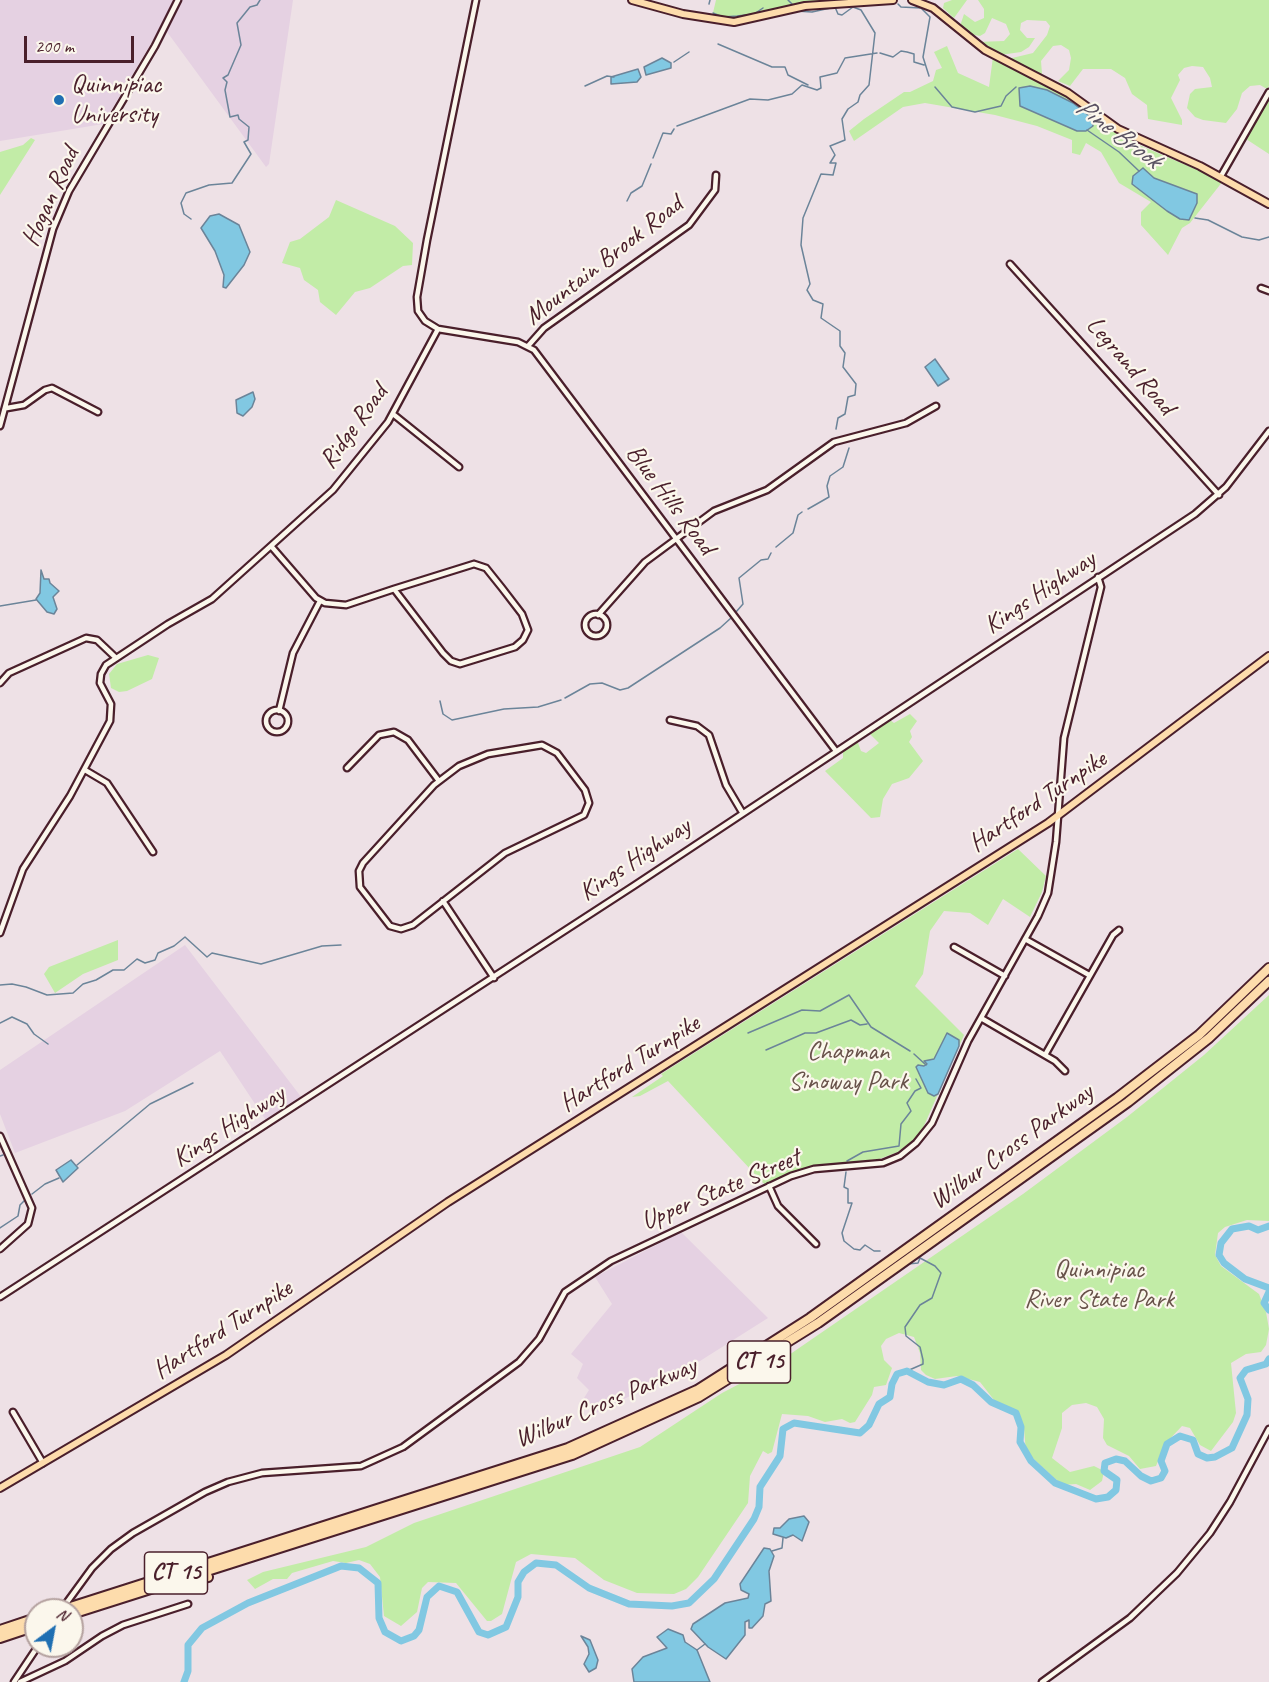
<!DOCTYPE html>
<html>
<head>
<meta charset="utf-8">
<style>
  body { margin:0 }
  #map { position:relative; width:1269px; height:1682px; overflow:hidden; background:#eee1e6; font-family:Caveat,sans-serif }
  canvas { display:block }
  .north { position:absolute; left:24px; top:1598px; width:60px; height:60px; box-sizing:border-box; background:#fbf7ec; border:2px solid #b4a19f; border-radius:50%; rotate:32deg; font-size:16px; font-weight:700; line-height:24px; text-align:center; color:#4a1f2b }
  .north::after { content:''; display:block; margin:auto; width:21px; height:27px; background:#1f6fb2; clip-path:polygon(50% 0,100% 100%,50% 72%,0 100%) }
  .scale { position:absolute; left:24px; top:36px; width:110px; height:27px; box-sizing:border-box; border:3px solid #4a1f2b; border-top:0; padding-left:8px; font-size:18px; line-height:21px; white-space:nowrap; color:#4a1f2b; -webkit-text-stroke:4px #fbf7ec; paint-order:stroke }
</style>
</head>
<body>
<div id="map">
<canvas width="1269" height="1682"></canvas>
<div class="north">N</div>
<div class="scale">200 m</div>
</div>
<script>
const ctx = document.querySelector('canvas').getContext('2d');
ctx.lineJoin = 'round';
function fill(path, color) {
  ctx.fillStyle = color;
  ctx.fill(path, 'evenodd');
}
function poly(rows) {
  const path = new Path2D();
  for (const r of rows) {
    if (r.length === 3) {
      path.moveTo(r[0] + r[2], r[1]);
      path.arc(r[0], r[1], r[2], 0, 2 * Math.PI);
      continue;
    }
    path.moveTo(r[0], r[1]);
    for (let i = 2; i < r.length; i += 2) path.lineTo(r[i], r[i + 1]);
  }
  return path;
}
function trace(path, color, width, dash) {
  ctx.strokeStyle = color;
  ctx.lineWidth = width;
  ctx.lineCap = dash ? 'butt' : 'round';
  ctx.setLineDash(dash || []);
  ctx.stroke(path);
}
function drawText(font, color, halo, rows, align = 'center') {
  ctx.font = font + ' Caveat,sans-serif';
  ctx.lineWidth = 4.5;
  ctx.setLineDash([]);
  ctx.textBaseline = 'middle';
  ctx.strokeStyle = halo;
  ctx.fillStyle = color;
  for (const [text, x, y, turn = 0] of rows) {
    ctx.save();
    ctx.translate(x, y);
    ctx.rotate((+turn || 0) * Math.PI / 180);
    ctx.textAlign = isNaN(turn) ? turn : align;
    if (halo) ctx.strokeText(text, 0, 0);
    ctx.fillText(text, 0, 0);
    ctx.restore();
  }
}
fill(poly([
  [0,0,293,0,269,164,266,167,162,25,103,124,0,141],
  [185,945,305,1102,269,1125,220,1051,125,1111,15,1153,0,1114,0,1070],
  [681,1232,768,1318,700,1361,596,1413,584,1398,589,1390,577,1378,583,1364,571,1354,612,1304,595,1277]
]), '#e5d1e2');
fill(poly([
  [716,0,845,0,808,3,745,19,712,17],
  [952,0,967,0,954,18,943,8,944,3],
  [978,0,1269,0,1269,86,1267,89,1260,85,1250,86,1242,93,1237,109,1226,123,1203,120,1195,117,1187,108,1190,94,1195,89,1212,87,1210,78,1203,67,1192,66,1184,68,1178,75,1180,80,1171,98,1182,120,1182,125,1148,119,1147,105,1132,94,1125,78,1111,69,1083,69,1070,86,1058,81,1069,70,1071,58,1069,50,1061,45,1053,46,1041,61,1042,74,1008,59,1033,53,1047,35,1050,26,1046,21,1027,20,1021,23,1020,30,1027,38,1035,38,1029,47,1021,52,1000,55,977,42,1004,41,1010,34,1006,24,992,18,985,33,980,36,970,34,960,26,964,14,975,22,984,18,984,9],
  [947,46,958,73,989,87,993,57,1074,101,1137,144,1223,181,1190,223,1182,228,1168,255,1141,225,1141,212,1151,202,1119,183,1101,152,1086,143,1080,155,1072,153,1072,140,1037,126,995,115,925,103,903,107,854,141,849,131,864,119,904,92,910,92,933,81,936,70,942,68,934,52],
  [1269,99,1269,154,1246,139],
  [31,138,35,140,0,195,0,152,23,145],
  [336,200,395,226,413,243,412,265,403,266,370,288,355,292,336,315,320,302,318,290,304,280,300,268,282,263,290,242,300,239,329,217],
  [148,655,159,658,152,679,127,691,119,692,111,688,109,674,117,664],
  [910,714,917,721,910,731,912,737,909,742,923,761,909,778,892,784,883,799,880,817,871,818,825,771,843,758,843,749,857,740,861,751,866,753,879,743,869,733,890,720,894,723],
  [1018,849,1046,876,1042,892,1030,917,1003,899,988,925,970,913,944,911,930,931,923,974,915,986,964,1035,923,1128,914,1140,898,1152,879,1159,807,1167,765,1185,668,1081,640,1096,632,1097,663,1076,661,1074],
  [118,940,118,960,83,974,55,993,44,974,49,967],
  [1269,995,1269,1221,1247,1220,1225,1227,1218,1233,1215,1255,1221,1266,1259,1294,1266,1312,1269,1329,1266,1345,1261,1352,1246,1354,1231,1363,1236,1413,1233,1422,1211,1451,1200,1445,1190,1428,1182,1426,1165,1444,1156,1466,1140,1469,1129,1456,1107,1445,1103,1438,1104,1419,1097,1407,1086,1403,1072,1405,1062,1413,1062,1428,1052,1458,1070,1472,1094,1466,1104,1471,1102,1481,1090,1490,1076,1484,1062,1485,1026,1452,1024,1429,1016,1413,998,1405,980,1382,957,1376,935,1379,926,1375,921,1370,920,1353,914,1337,899,1333,886,1339,881,1346,884,1360,892,1368,886,1385,874,1387,872,1395,855,1422,850,1423,842,1419,825,1422,808,1416,782,1414,772,1452,768,1454,763,1451,750,1476,748,1503,698,1577,686,1589,674,1594,637,1593,604,1580,575,1558,531,1554,516,1562,502,1614,491,1621,487,1621,456,1583,428,1582,422,1588,417,1612,401,1626,384,1616,380,1577,370,1564,359,1560,346,1563,333,1561,292,1573,287,1579,273,1579,255,1589,247,1580,263,1572,366,1547,414,1523,640,1447,722,1393,770,1368,1023,1194,1127,1117,1204,1055]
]), '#c2eca7');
const water = poly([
  [662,58,671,63,671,68,646,75,644,67,662,58],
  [638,69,641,77,637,82,611,84,611,77,638,69],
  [1030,86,1047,90,1073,103,1092,118,1093,126,1086,131,1077,131,1020,106,1019,88,1030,86],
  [1143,168,1154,178,1197,194,1197,203,1189,220,1180,219,1167,211,1132,184,1133,176,1143,168],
  [219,214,239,225,250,252,244,265,226,288,223,287,224,275,215,251,201,228,210,216,219,214],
  [935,359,949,379,938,386,925,367,935,359],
  [253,392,255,399,252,407,243,416,237,413,236,400,253,392],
  [41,570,44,579,49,579,50,583,59,591,53,597,57,609,54,614,47,612,36,599,40,593,41,570],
  [947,1033,959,1040,959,1046,938,1094,934,1096,928,1093,916,1067,918,1065,924,1066,927,1064,924,1061,934,1059,947,1033],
  [71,1160,78,1168,63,1182,56,1170,71,1160],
  [804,1516,809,1522,802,1541,793,1535,786,1538,773,1534,774,1528,780,1528,789,1519,804,1516],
  [764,1548,770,1549,774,1556,769,1571,771,1601,765,1604,763,1616,752,1628,749,1628,749,1620,745,1622,745,1635,726,1659,708,1647,691,1629,693,1624,725,1603,748,1598,749,1594,741,1590,740,1584,764,1548],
  [668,1629,683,1635,685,1642,697,1650,710,1682,634,1682,632,1669,643,1657,667,1648,657,1637,668,1629],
  [581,1636,590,1640,598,1660,596,1668,589,1672,584,1664,589,1654,588,1647,581,1636]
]);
fill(water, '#81c8e2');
trace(water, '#6b8499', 1.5);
trace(poly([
  [788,0,794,6],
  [709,4,710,0],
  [898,4,901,7,921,8,930,17,923,57,929,76],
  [796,11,812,12,835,7,838,14,842,15,853,7,861,10,875,33,869,85,860,95,858,102,848,109,842,119,845,140,830,146,835,155,830,163,836,163,833,175,821,174,803,218,801,245,810,284,807,290,813,300,823,304,821,318,840,331,840,346,845,353,843,367,856,384,855,395,848,397,845,414,838,418,836,429],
  [713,13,723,17,737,16,754,14,763,8],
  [718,44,772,67,785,67,788,75,808,85],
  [880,53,893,57,901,51,907,52,914,54,914,62,924,65],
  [674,62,689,52],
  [585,86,607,76,614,77],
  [935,87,952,107,975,112,1001,106,1006,96,1016,87],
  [677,126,750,99,768,100,792,94,802,85,817,90,821,88,820,77,837,73,845,58,877,53],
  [1087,130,1119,152,1139,171],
  [653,158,663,133,671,134,674,129],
  [627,201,631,193,642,186,651,164],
  [1195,218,1208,220,1242,237,1259,240,1269,237],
  [191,219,184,214,181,203,186,193,209,185,232,183,251,154,244,142,248,140,249,127,239,119,238,115,230,117,225,90,227,82,223,78,228,75,241,45,237,23,250,7,257,5,260,0],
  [808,509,829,497,827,486,830,476,843,467,849,448],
  [776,547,793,533,798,515,802,512],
  [0,606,36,600],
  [736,612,743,604,739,578,761,560,768,559,771,553],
  [565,698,590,684,602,683,620,690,628,688,720,628,731,618],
  [440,701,443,714,452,720,504,709,538,707,561,700],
  [0,985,12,984,26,987,47,995,73,993,83,984,96,980,113,970,124,970,137,959,145,963,155,960,158,953,174,946,185,937,207,957,212,953,261,964,322,946,341,945],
  [0,1023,12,1017,27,1024,34,1034,48,1044],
  [748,1033,802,1010,820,1011,849,995,871,1027,910,1051],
  [766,1050,805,1033,816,1033,851,1020,860,1025,867,1024],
  [914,1054,926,1065],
  [0,1156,3,1155],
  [847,1161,863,1152,899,1146,901,1124,911,1111,907,1103,915,1091,921,1088,916,1079],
  [77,1165,150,1104,193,1083],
  [846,1172,844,1187,848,1189,848,1203,852,1203,842,1233,844,1241,854,1249,860,1250,865,1245,874,1251,880,1251],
  [32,1194,45,1184,59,1178],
  [0,1228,18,1216,20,1205,25,1200],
  [907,1371,923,1364,923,1360,920,1347,906,1336,905,1327,920,1305,932,1298,941,1273,935,1266,920,1258,918,1263,908,1264],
  [772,1551,782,1548,783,1538],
  [697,1650,705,1644]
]), '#6b8499', 1.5);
trace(poly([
  [1269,1226,1258,1230,1249,1226,1232,1229,1221,1243,1219,1255,1224,1263,1245,1279,1269,1288],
  [1269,1292,1264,1303,1269,1310],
  [184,1682,188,1671,188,1645,202,1628,248,1603,341,1566,359,1568,378,1583,379,1618,385,1632,401,1641,414,1636,419,1630,427,1597,439,1586,457,1592,479,1632,488,1635,506,1627,518,1597,518,1582,524,1572,536,1563,556,1565,589,1588,629,1604,672,1606,689,1603,714,1579,754,1519,759,1507,760,1487,780,1456,783,1429,794,1423,860,1433,869,1425,879,1404,890,1397,892,1384,897,1374,907,1371,928,1382,944,1385,961,1379,973,1385,991,1402,1016,1413,1021,1427,1020,1442,1031,1461,1055,1483,1096,1499,1108,1497,1116,1490,1117,1480,1104,1471,1105,1463,1116,1459,1125,1461,1141,1476,1151,1481,1161,1478,1165,1471,1161,1461,1167,1444,1180,1436,1193,1440,1198,1454,1207,1458,1215,1457,1232,1448,1247,1415,1248,1399,1240,1378,1246,1370,1266,1364,1269,1359]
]), '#81c8e2', 7);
const minor = poly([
  [476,0,427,240,417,297,418,311,425,321,438,329,518,342,534,350,836,751],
  [1221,176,1269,92],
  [1010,264,1219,495],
  [1261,288,1269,291],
  [528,346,544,328,689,225,715,190,716,175],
  [7,408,24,405,45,390,52,388,98,412],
  [393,414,459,467],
  [0,426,53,229,69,191,155,46,178,0],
  [271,546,316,598,325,603,346,605,394,589],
  [474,564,486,568,502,588,522,614,528,630,523,640,515,647,460,664,451,661,443,653,394,589,474,564],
  [596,625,11],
  [598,615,645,562,714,511,767,490,834,442,906,423,936,406],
  [0,683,9,673,86,638,97,640,115,657],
  [277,721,11],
  [279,711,293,653,320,601],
  [670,720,697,726,709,735,726,785,742,812],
  [542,745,557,753,585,790,589,803,584,815,505,853,413,925,401,929,390,926,360,887,359,871,363,863,434,785,459,766,488,754,542,745],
  [347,768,379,735,394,732,408,740,439,781],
  [85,770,107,783,153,852],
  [443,901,494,978],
  [0,933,23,869,70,796,110,721,111,704,100,683,101,674,106,665,168,624,212,599,333,490,388,422,438,329],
  [1025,939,1089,975],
  [954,947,1005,976],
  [981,1018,1055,1061,1065,1071],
  [1045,1055,1113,935,1119,930],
  [0,1136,32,1208,28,1224,0,1249],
  [769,1186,778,1206,816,1244],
  [0,1297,635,885,1195,514,1226,487,1269,431],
  [13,1412,43,1463],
  [65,1605,92,1568,111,1549,133,1533,205,1492,228,1482,262,1473,361,1466,403,1447,519,1362,539,1339,565,1292,611,1261,791,1176,814,1169,883,1163,900,1156,916,1143,932,1123,968,1041,1038,916,1048,893,1056,842,1064,738,1101,587,1098,577],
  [14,1682,38,1646],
  [20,1682,65,1661,102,1636,123,1625,188,1604],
  [1042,1682,1130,1618,1177,1573,1210,1533,1230,1502,1269,1429]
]);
const major = poly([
  [632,0,683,14,734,22,805,6,893,0],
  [912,0,933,8,985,50,1068,93,1118,129,1200,166,1269,204],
  [0,1488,226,1355,448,1202,1048,823,1269,656]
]);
const highway = poly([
  [162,1573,180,1564],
  [192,1580,208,1577],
  [61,1610,568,1448,697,1390,810,1318,1117,1098,1199,1035,1269,968],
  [72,1614,572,1455,699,1397,818,1323,1128,1102,1209,1038,1269,981],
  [0,1630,36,1618],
  [0,1638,36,1626]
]);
trace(minor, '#4a1f2b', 9);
trace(major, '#4a1f2b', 10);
trace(highway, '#4a1f2b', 12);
trace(minor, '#fbf7ec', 4.5);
trace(major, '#fddcac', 6);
trace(highway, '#fddcac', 8);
const minorBridge = poly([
  [62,1610,65,1605]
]);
trace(minorBridge, '#4a1f2b', 9, []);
trace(minorBridge, '#fbf7ec', 4.5);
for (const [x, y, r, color] of [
  [59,100,6,"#1f6fb2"]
]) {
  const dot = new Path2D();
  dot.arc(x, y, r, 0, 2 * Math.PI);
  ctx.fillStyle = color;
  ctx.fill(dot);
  trace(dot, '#fbf7ec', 2);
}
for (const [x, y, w] of [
  [759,1362,63],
  [176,1573,63]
]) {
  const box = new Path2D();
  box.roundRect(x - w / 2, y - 21, w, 42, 4.5);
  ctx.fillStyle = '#fbf7ec';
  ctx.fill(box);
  trace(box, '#4a1f2b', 1.5);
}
drawText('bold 24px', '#4a1f2b', null, [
  ["CT 15",759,1362],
  ["CT 15",176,1573]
]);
drawText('26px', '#4a1f2b', '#fbf7ec', [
  ["Quinnipiac",71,85],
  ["University",71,115]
], 'left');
drawText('26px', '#4a1f2b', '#fbf7ec', [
  ["Hogan Road",51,197,-66],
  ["Mountain Brook Road",604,261,-38],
  ["Legrand Road",1130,366,49],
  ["Ridge Road",354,427,-54],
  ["Blue Hills Road",670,500,53],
  ["Kings Highway",1040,593,-34],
  ["Hartford Turnpike",1038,802,-34],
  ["Kings Highway",635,860,-34],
  ["Hartford Turnpike",630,1064,-32],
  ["Kings Highway",229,1127,-33],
  ["Wilbur Cross Parkway",1012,1147,-36],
  ["Upper State Street",721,1190,-23],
  ["Hartford Turnpike",223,1330,-33],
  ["Wilbur Cross Parkway",606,1403,-23]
]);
drawText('26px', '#68524a', '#fbf7ec', [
  ["Chapman",848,1052],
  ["Sinoway Park",848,1082],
  ["Quinnipiac",1099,1270],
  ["River State Park",1099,1300]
]);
drawText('italic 27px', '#5a5262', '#fbf7ec', [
  ["Pine Brook",1118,134,37]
]);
</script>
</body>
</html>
